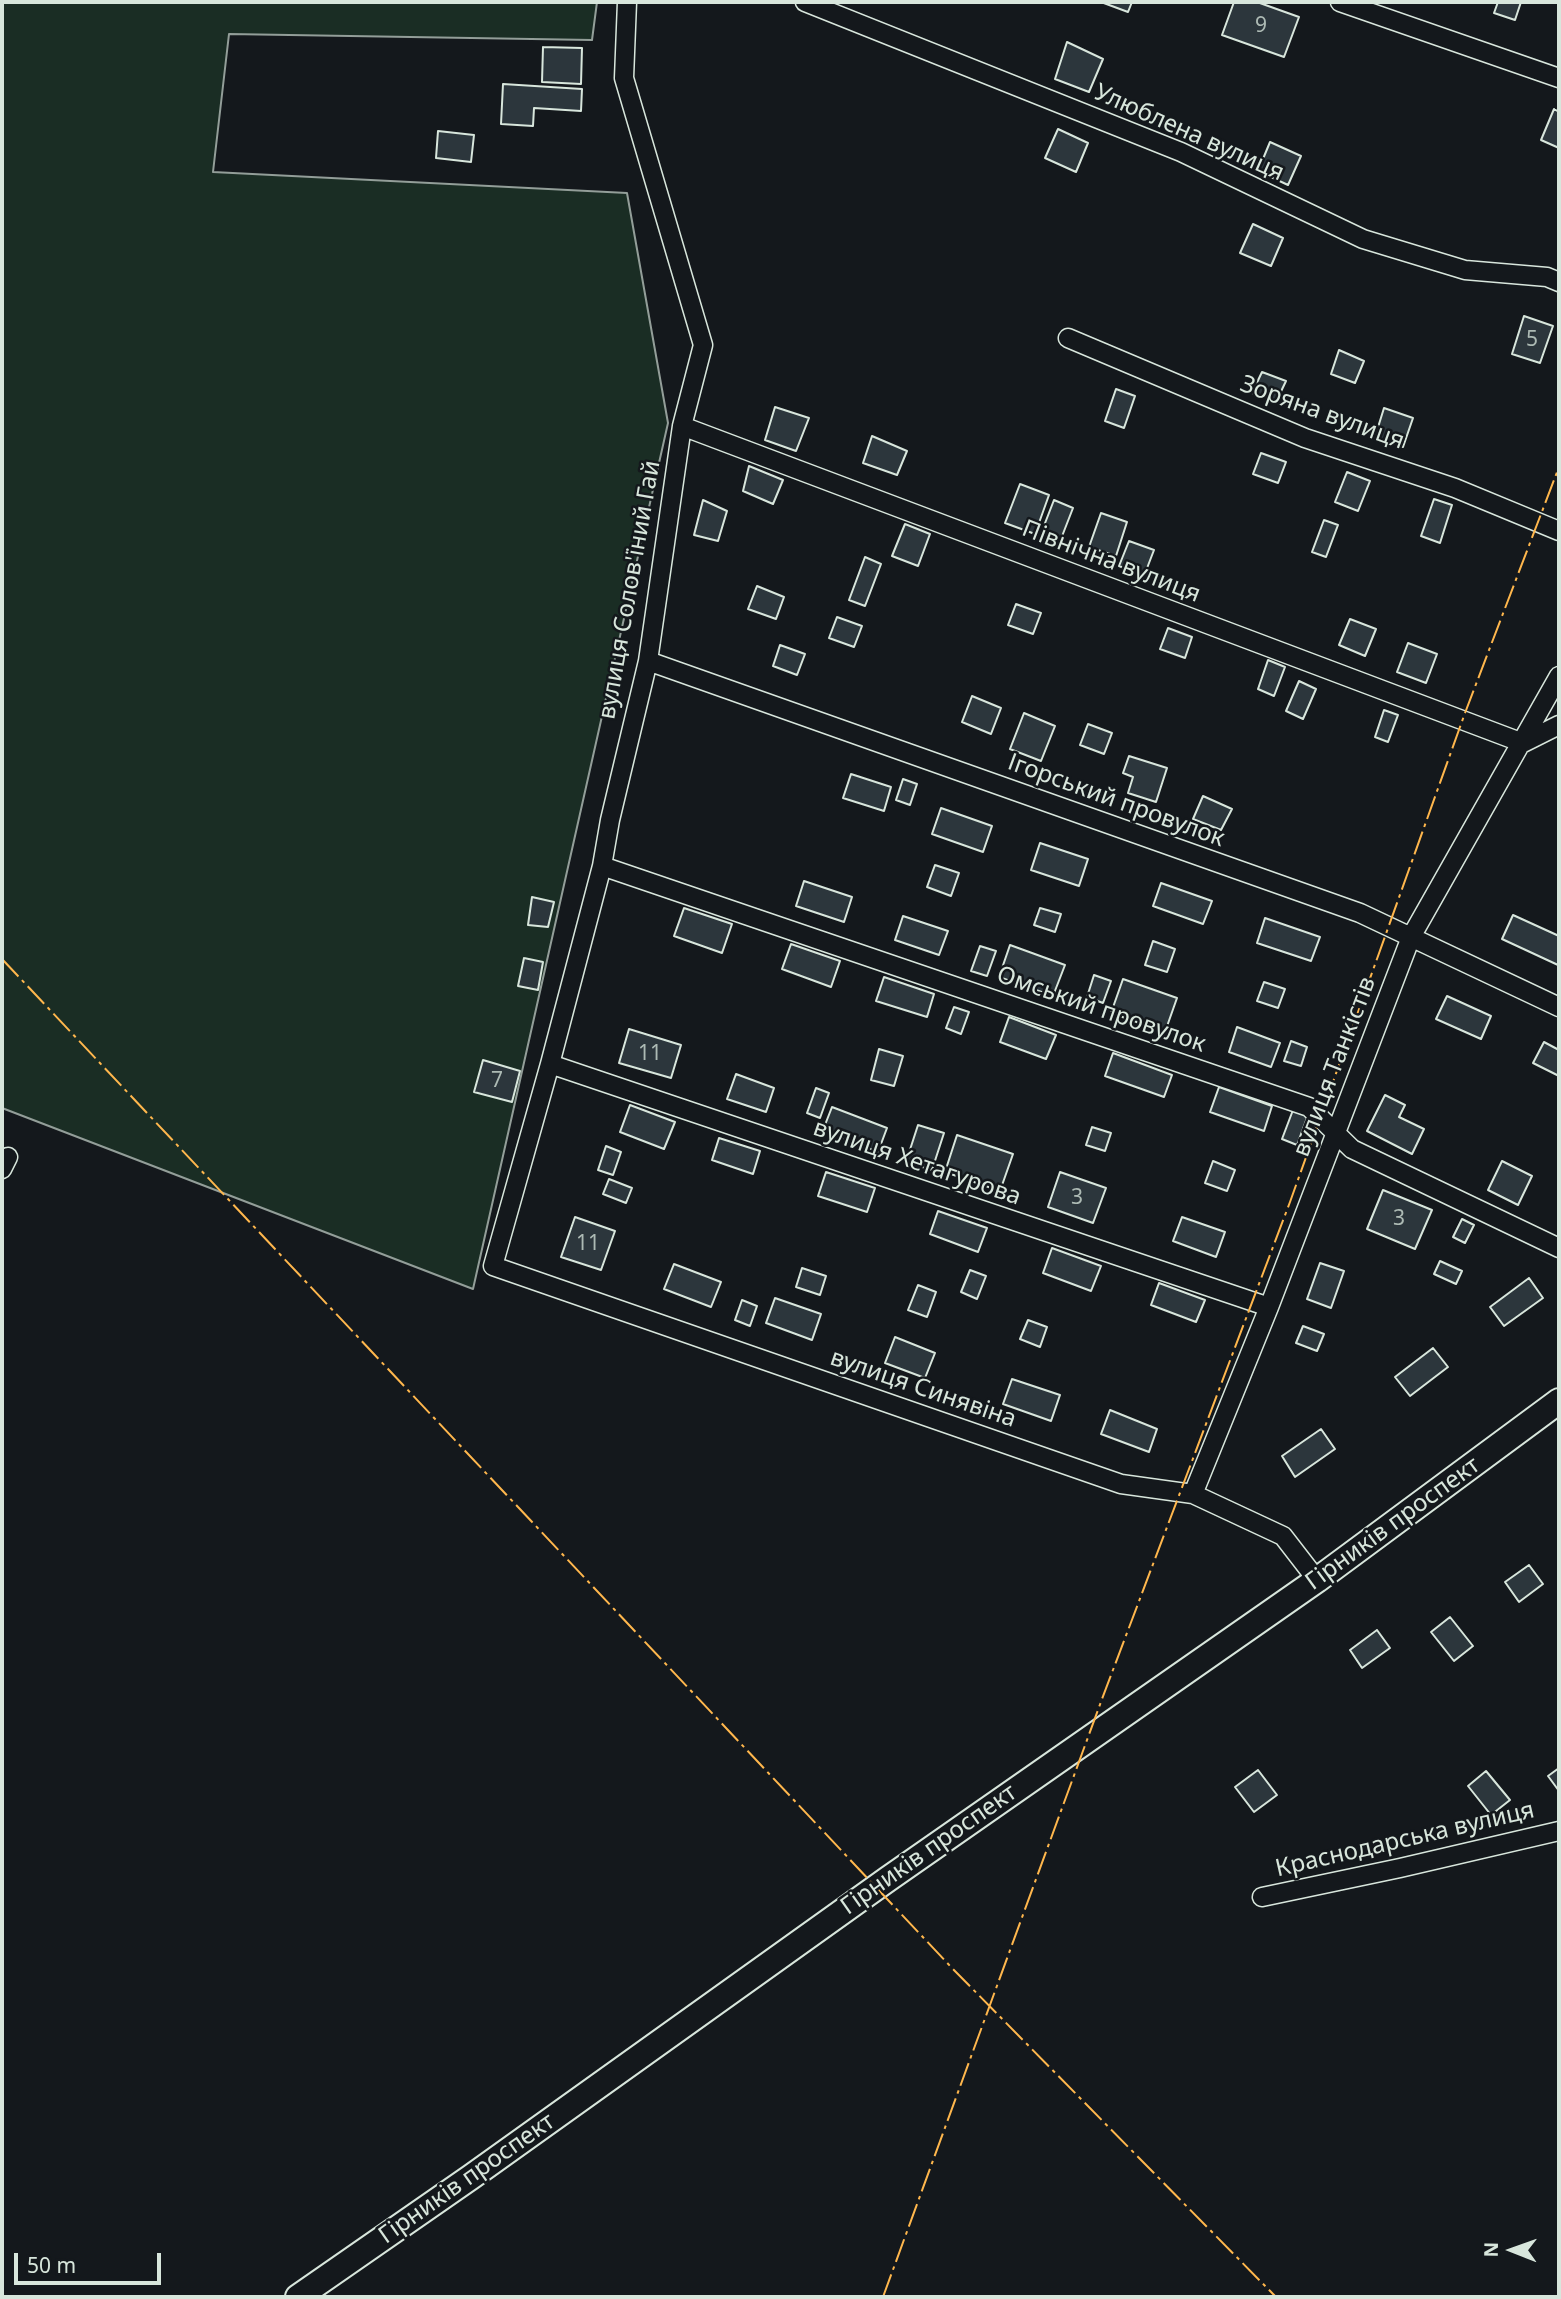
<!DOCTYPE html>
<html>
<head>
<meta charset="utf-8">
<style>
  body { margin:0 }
  #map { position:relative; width:1561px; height:2299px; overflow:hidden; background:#14181c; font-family:"Noto Sans",sans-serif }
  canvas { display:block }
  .frame { position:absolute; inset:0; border:4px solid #d8e6dc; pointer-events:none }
  .north { position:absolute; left:1477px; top:2215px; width:70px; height:70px; -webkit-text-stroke:5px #14181c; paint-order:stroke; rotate:271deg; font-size:19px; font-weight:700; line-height:28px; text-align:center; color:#d8e6dc }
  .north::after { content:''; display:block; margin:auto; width:24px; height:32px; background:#d8e6dc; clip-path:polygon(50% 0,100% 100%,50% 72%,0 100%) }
  .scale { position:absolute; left:14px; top:2253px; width:147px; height:32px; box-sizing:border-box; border:4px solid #d8e6dc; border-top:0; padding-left:9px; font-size:21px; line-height:24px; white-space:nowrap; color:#d8e6dc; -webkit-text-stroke:5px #14181c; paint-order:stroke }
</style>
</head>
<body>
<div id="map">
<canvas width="1561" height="2299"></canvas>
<div class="frame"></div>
<div class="north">N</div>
<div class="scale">50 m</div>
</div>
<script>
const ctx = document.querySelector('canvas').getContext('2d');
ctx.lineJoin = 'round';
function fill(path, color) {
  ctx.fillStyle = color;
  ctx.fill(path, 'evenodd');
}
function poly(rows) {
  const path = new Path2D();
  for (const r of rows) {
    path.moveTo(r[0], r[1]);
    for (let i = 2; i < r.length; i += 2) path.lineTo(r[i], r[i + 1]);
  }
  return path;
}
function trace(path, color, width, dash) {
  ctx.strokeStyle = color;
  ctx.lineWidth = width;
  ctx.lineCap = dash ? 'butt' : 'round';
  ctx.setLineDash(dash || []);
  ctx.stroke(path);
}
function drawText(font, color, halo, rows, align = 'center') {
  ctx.font = font + ' "Noto Sans",sans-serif';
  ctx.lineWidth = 5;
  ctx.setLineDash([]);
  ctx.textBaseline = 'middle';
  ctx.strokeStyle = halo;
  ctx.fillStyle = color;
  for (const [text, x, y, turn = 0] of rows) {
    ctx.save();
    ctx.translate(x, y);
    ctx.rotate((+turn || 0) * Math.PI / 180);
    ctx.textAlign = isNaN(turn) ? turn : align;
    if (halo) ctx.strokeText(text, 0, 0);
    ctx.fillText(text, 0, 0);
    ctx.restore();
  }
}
const green = poly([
  [2,2,597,2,592,40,229,34,213,172,627,193,668,423,473,1289,2,1108,2,2]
]);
fill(green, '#1a2d24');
trace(green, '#939e99', 2);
const building = poly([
  [1101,2,1132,2,1128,12,1101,2],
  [1234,2,1257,2,1299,17,1284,57,1222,35,1234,2],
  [1498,2,1521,2,1515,20,1494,13,1498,2],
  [1067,42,1103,59,1089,92,1055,79,1067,42],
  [543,47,582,48,581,84,542,82,543,47],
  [503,84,582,89,581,111,534,108,533,126,501,124,503,84],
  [1554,109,1559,112,1559,148,1541,140,1554,109],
  [1058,129,1088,143,1076,172,1045,158,1058,129],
  [438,131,474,135,471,162,436,158,438,131],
  [1270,142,1301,156,1288,185,1258,171,1270,142],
  [1253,224,1283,238,1271,266,1240,253,1253,224],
  [1524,316,1553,326,1540,363,1512,354,1524,316],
  [1339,350,1364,361,1355,383,1331,374,1339,350],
  [1262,372,1286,381,1276,402,1252,393,1262,372],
  [1116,389,1135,396,1124,428,1105,421,1116,389],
  [775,407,809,418,796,451,765,440,775,407],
  [1384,408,1413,418,1403,447,1375,437,1384,408],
  [872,436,907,451,897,475,863,463,872,436],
  [1261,453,1286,462,1278,483,1253,474,1261,453],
  [749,466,783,480,773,504,743,491,749,466],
  [1347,472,1370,481,1358,511,1335,502,1347,472],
  [1020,484,1049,495,1035,534,1005,523,1020,484],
  [1434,499,1452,505,1440,543,1421,536,1434,499],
  [703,500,727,511,718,541,694,535,703,500],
  [1054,500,1073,508,1059,544,1040,536,1054,500],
  [1101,513,1127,522,1116,556,1089,547,1101,513],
  [1324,520,1338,525,1326,557,1312,552,1324,520],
  [905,524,930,534,918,566,892,556,905,524],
  [1129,541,1154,550,1144,576,1119,566,1129,541],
  [865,557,881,564,865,606,849,600,865,557],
  [757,586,784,597,776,619,748,609,757,586],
  [1016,604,1041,613,1033,634,1008,625,1016,604],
  [837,617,862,626,854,647,829,638,837,617],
  [1350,619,1376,629,1365,656,1339,645,1350,619],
  [1168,628,1192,637,1185,658,1160,649,1168,628],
  [1408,643,1437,654,1426,683,1397,672,1408,643],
  [780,645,805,654,797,675,773,666,780,645],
  [1268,660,1285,667,1274,696,1258,689,1268,660],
  [1299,681,1316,689,1303,719,1286,711,1299,681],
  [972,696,1001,708,991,734,962,722,972,696],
  [1384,710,1398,715,1388,742,1375,737,1384,710],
  [1024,713,1055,726,1041,761,1010,749,1024,713],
  [1088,724,1112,733,1104,754,1080,745,1088,724],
  [1129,756,1167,768,1156,802,1128,793,1133,777,1123,773,1129,756],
  [851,774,891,787,884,811,843,798,851,774],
  [903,779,917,784,910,805,896,800,903,779],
  [1203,796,1232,809,1221,830,1193,819,1203,796],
  [941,808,992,826,983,852,932,834,941,808],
  [1040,843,1088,859,1079,886,1031,870,1040,843],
  [935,865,959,873,951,896,927,887,935,865],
  [804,881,852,897,844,922,796,906,804,881],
  [1161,883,1212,901,1203,924,1153,906,1161,883],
  [532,897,554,902,548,927,528,925,532,897],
  [684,908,732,924,722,953,674,936,684,908],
  [1040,908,1061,914,1055,932,1034,925,1040,908],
  [1513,915,1559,936,1558,965,1502,939,1513,915],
  [903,916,948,931,939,955,895,940,903,916],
  [1265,918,1320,937,1311,961,1257,943,1265,918],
  [1153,941,1175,949,1167,972,1145,965,1153,941],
  [791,944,840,961,831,987,782,969,791,944],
  [1010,945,1065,965,1053,996,999,977,1010,945],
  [980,946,996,951,987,976,971,971,980,946],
  [524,958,543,962,538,990,518,986,524,958],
  [1094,975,1111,981,1103,1003,1087,997,1094,975],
  [884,977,934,994,927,1017,876,1001,884,977],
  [1123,979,1177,998,1165,1032,1111,1013,1123,979],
  [1264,982,1285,989,1278,1008,1257,1001,1264,982],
  [1447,996,1491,1016,1481,1039,1436,1019,1447,996],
  [954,1007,969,1012,961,1034,946,1028,954,1007],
  [1009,1017,1056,1035,1046,1059,1000,1042,1009,1017],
  [1237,1027,1280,1043,1271,1067,1229,1052,1237,1027],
  [629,1029,681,1045,671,1078,619,1063,629,1029],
  [1291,1041,1307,1047,1301,1066,1284,1061,1291,1041],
  [1544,1042,1559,1050,1559,1076,1533,1063,1544,1042],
  [879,1049,903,1056,894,1086,871,1080,879,1049],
  [1113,1053,1172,1075,1164,1097,1105,1076,1113,1053],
  [483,1060,520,1071,512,1102,474,1092,483,1060],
  [736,1074,774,1088,766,1112,727,1099,736,1074],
  [1219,1087,1272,1106,1264,1131,1210,1112,1219,1087],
  [816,1088,829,1093,820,1118,807,1113,816,1088],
  [1385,1095,1405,1105,1399,1117,1424,1129,1412,1154,1367,1131,1385,1095],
  [630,1105,675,1122,664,1149,620,1132,630,1105],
  [832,1107,887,1128,878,1152,823,1130,832,1107],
  [1293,1110,1308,1115,1297,1145,1282,1139,1293,1110],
  [918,1125,944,1133,932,1170,906,1162,918,1125],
  [1092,1127,1111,1133,1105,1151,1086,1145,1092,1127],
  [957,1135,1013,1154,1000,1191,945,1172,957,1135],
  [719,1138,760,1151,753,1174,712,1160,719,1138],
  [606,1146,621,1152,613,1175,598,1170,606,1146],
  [1213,1161,1235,1170,1227,1191,1205,1183,1213,1161],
  [1502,1161,1532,1176,1518,1205,1488,1190,1502,1161],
  [826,1172,875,1188,867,1212,818,1196,826,1172],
  [1060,1172,1106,1188,1093,1223,1048,1207,1060,1172],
  [609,1179,632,1188,626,1203,603,1194,609,1179],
  [1383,1190,1432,1210,1415,1249,1367,1229,1383,1190],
  [938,1211,987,1228,978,1252,930,1234,938,1211],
  [575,1217,615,1231,601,1270,561,1257,575,1217],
  [1182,1217,1225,1232,1216,1257,1173,1241,1182,1217],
  [1462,1219,1474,1225,1465,1243,1453,1237,1462,1219],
  [1052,1248,1101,1266,1091,1291,1043,1273,1052,1248],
  [1440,1261,1462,1271,1456,1284,1434,1274,1440,1261],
  [1320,1263,1344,1271,1331,1308,1307,1299,1320,1263],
  [674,1264,721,1282,711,1307,664,1289,674,1264],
  [802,1268,826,1276,820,1295,796,1287,802,1268],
  [970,1270,986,1276,977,1299,961,1292,970,1270],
  [1529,1278,1543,1298,1504,1326,1490,1307,1529,1278],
  [1159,1283,1205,1300,1196,1322,1151,1305,1159,1283],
  [918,1285,936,1292,927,1317,908,1310,918,1285],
  [775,1298,821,1314,812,1340,766,1323,775,1298],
  [742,1300,757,1306,750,1326,735,1320,742,1300],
  [1028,1320,1047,1327,1040,1347,1020,1339,1028,1320],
  [1303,1326,1324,1334,1317,1351,1296,1343,1303,1326],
  [895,1337,935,1353,925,1378,885,1363,895,1337],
  [1433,1348,1448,1367,1410,1396,1395,1377,1433,1348],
  [1012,1379,1060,1395,1051,1421,1003,1404,1012,1379],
  [1110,1410,1157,1429,1149,1452,1101,1434,1110,1410],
  [1321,1429,1335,1449,1295,1477,1282,1456,1321,1429],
  [1529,1565,1543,1584,1519,1602,1505,1582,1529,1565],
  [1450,1617,1473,1646,1454,1661,1431,1632,1450,1617],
  [1377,1630,1390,1648,1362,1668,1350,1650,1377,1630],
  [1559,1768,1559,1791,1548,1776,1559,1768],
  [1258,1770,1277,1795,1254,1812,1235,1787,1258,1770],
  [1486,1771,1510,1800,1491,1815,1468,1786,1486,1771]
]);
fill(building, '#2c363c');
trace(building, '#d8e6dc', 2);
const street = poly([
  [627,2,624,78,703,345,682,426,648,661,610,820,602,866,550,1064,493,1266,1121,1484,1193,1494,1283,1536,1317,1580],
  [805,2,1181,152,1363,239,1465,270,1547,277,1559,282],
  [1340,2,1559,78],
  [1068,338,1305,438,1455,488,1559,531],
  [682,426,1523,743],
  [648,661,1360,913,1559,1007],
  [1523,743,1559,725],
  [602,866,1309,1107,1352,1149,1559,1248],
  [550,1064,1269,1307],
  [2,1169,8,1157],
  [1193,1494,1269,1307,1411,937,1559,676],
  [1262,1897,1400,1868,1559,1831]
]);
const secondary = poly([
  [298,2297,471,2177,888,1879,1317,1580,1559,1401]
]);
trace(street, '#d8e6dc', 21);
trace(secondary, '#d8e6dc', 28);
trace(street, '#14181c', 18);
trace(secondary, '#14181c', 24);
trace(poly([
  [2,959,952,1968,1276,2297],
  [883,2297,1102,1699,1290,1202,1465,713,1559,467]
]), '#ffb74d', 2, [24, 5, 3.5, 5]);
drawText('21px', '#adbab4', null, [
  ["9",1261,26],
  ["5",1532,340],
  ["11",650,1054],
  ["7",497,1081],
  ["3",1077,1198],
  ["3",1399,1219],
  ["11",588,1244]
]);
drawText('24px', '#d8e6dc', '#14181c', [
  ["Улюблена вулиця",1189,133,24],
  ["Зоряна вулиця",1322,413,20],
  ["Північна вулиця",1111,562,21],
  ["вулиця Солов'їний Гай",630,590,-80],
  ["Ігорський провулок",1116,801,20],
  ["Омський провулок",1101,1010,19],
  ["вулиця Танкістів",1335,1067,-69],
  ["вулиця Хетагурова",917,1163,19],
  ["вулиця Синявіна",923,1389,19],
  ["Гірників проспект",1393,1524,-36],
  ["Краснодарська вулиця",1405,1840,-13],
  ["Гірників проспект",929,1850,-35],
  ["Гірників проспект",467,2179,-35]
]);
</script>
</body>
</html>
